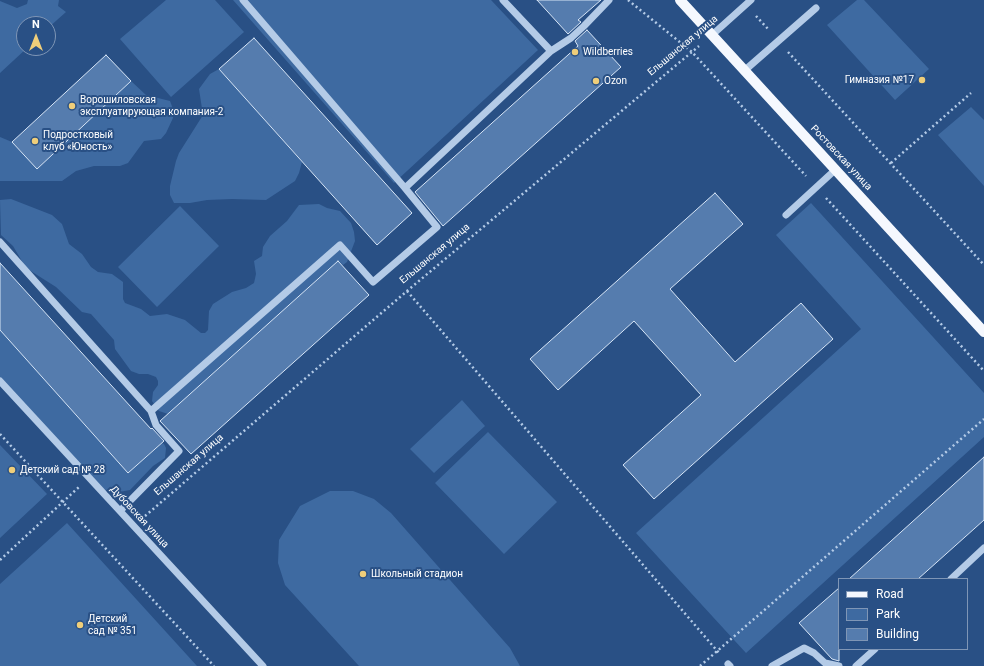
<!DOCTYPE html>
<html>
<head>
<meta charset="utf-8">
<style>
  body { margin:0 }
  #map { position:relative; width:984px; height:666px; overflow:hidden; background:#295085; font-family:Roboto,sans-serif }
  canvas { display:block }
  .legend { position:absolute; left:838px; top:578px; width:130px; height:72px; box-sizing:border-box; background:#295085; border:1px solid #7f96b6; margin:0; padding:5px 7px; list-style:none; font-size:12px; color:#fff }
  .legend li { display:flex; align-items:center; gap:8px; height:20px }
  .legend b { width:20px; border:1px solid #7f96b6 }
  .north { position:absolute; left:16px; top:16px; width:40px; height:40px; box-sizing:border-box; background:#295085; border:1px solid #7f96b6; border-radius:50%; rotate:0deg; font-size:11px; font-weight:700; line-height:16px; text-align:center; color:#fff }
  .north::after { content:''; display:block; margin:auto; width:14px; height:18px; background:#efce7a; clip-path:polygon(50% 0,100% 100%,50% 72%,0 100%) }
</style>
</head>
<body>
<div id="map">
<canvas width="984" height="666"></canvas>
<ul class="legend">
<li><b style="height:5px;background:#f5f8fe"></b>Road</li>
<li><b style="height:11px;background:#3e6aa1"></b>Park</li>
<li><b style="height:11px;background:#557cae"></b>Building</li>
</ul>
<div class="north">N</div>
</div>
<script>
const ctx = document.querySelector('canvas').getContext('2d');
ctx.lineJoin = 'round';
function fill(path, color) {
  ctx.fillStyle = color;
  ctx.fill(path, 'evenodd');
}
function poly(rows) {
  const path = new Path2D();
  for (const r of rows) {
    path.moveTo(r[0], r[1]);
    for (let i = 2; i < r.length; i += 2) path.lineTo(r[i], r[i + 1]);
  }
  return path;
}
function trace(path, color, width, dash) {
  ctx.strokeStyle = color;
  ctx.lineWidth = width;
  ctx.lineCap = dash ? 'butt' : 'round';
  ctx.setLineDash(dash || []);
  ctx.stroke(path);
}
function drawText(font, color, halo, rows, align = 'center') {
  ctx.font = font + ' Roboto,sans-serif';
  ctx.lineWidth = 4;
  ctx.setLineDash([]);
  ctx.textBaseline = 'middle';
  ctx.strokeStyle = halo;
  ctx.fillStyle = color;
  for (const [text, x, y, turn = 0] of rows) {
    ctx.save();
    ctx.translate(x, y);
    ctx.rotate((+turn || 0) * Math.PI / 180);
    ctx.textAlign = isNaN(turn) ? turn : align;
    if (halo) ctx.strokeText(text, 0, 0);
    ctx.fillText(text, 0, 0);
    ctx.restore();
  }
}
fill(poly([
  [28,0,59,0,58,6,66,12,48,28,48,24,24,24,24,48,27,48,0,73,0,1,17,8,27,4],
  [166,0,215,0,244,32,171,97,120,39],
  [233,0,491,0,538,50,394,183],
  [857,0,864,0,929,69,895,100,827,25],
  [219,69,302,162,299,173,295,181,266,200,232,199,207,200,190,203,174,203,170,195,170,186,176,161,179,153,203,115,199,89,210,74],
  [131,81,146,95,170,101,173,109,173,118,166,133,161,139,144,141,128,163,120,166,94,166,76,171,62,181,0,181,0,137,12,142,37,169],
  [971,107,984,120,984,186,938,135],
  [11,199,52,215,62,224,69,244,82,254,91,267,98,272,112,274,123,282,123,299,125,303,141,309,150,316,167,314,185,320,201,333,205,333,208,330,209,311,213,304,232,292,246,288,254,283,256,274,254,261,262,256,263,247,270,236,287,221,299,205,319,204,327,208,340,211,351,223,354,232,355,241,347,262,343,265,338,261,168,414,159,411,152,401,153,392,158,385,158,381,156,377,148,374,139,374,131,371,115,349,114,340,91,314,82,312,56,287,26,268,13,246,1,235,0,200],
  [811,203,984,393,984,437,746,653,636,533,861,329,776,235],
  [180,206,219,246,157,307,118,267],
  [0,330,128,473,162,443,164,444,166,448,165,458,153,466,130,490,119,492,101,489,0,378],
  [462,400,485,426,434,473,410,449],
  [488,432,557,502,504,554,435,483],
  [0,445,47,494,0,538],
  [330,491,353,491,374,499,391,513,510,648,520,666,359,666,285,585,278,563,279,540,300,506],
  [67,523,197,666,198,666,0,666,0,584]
]), '#3e6aa1');
const building = poly([
  [537,0,601,0,578,20,581,22,568,34,537,0],
  [587,30,621,67,443,226,415,192,578,46,575,41,587,30],
  [254,38,412,213,377,245,219,69,254,38],
  [106,55,131,81,37,169,12,142,106,55],
  [715,193,743,224,670,289,735,362,801,303,833,339,654,499,623,465,701,395,634,321,558,390,530,359,715,193],
  [338,261,369,295,191,454,160,421,338,261],
  [0,263,151,429,152,428,164,441,128,473,0,330,0,263],
  [984,457,984,520,918,579,849,579,984,457],
  [839,588,839,661,832,659,799,623,839,588]
]);
fill(building, '#557cae');
trace(building, '#d7e5f6', 1);
trace(poly([
  [628,0,692,52,806,176],
  [756,16,769,30],
  [788,52,984,265],
  [891,163,971,93],
  [826,198,984,371],
  [407,291,719,653],
  [0,434,214,666],
  [145,516,407,291,699,46],
  [0,560,79,487],
  [700,666,984,419]
]), '#b4cbe7', 2.5, [2, 3]);
trace(poly([
  [243,0,405,188],
  [503,0,551,51],
  [712,35,751,0],
  [744,71,816,8],
  [786,215,835,170],
  [0,242,151,411],
  [0,381,263,666],
  [120,511,179,451,156,425,151,411,340,245,373,282,437,227,405,188,551,51,571,38,584,26,609,0],
  [951,579,984,548],
  [728,664,730,666],
  [772,666,804,648,814,653,825,663,839,666],
  [856,666,875,649]
]), '#b4cbe7', 7);
trace(poly([
  [680,0,984,332]
]), '#f5f8fe', 10);
for (const [x, y, r, color] of [
  [575,52,4,"#efce7a"],
  [922,80,4,"#efce7a"],
  [596,81,4,"#efce7a"],
  [72,106,4,"#efce7a"],
  [35,141,4,"#efce7a"],
  [12,470,4,"#efce7a"],
  [363,574,4,"#efce7a"],
  [80,625,4,"#efce7a"]
]) {
  const dot = new Path2D();
  dot.arc(x, y, r, 0, 2 * Math.PI);
  ctx.fillStyle = color;
  ctx.fill(dot);
  trace(dot, '#295085', 1.5);
}
drawText('10px', '#fff', '#295085', [
  ["Ельшанская улица",683,46,-40],
  ["Ростовская улица",841,158,47],
  ["Ельшанская улица",435,254,-40],
  ["Ельшанская улица",189,465,-41],
  ["Дубовская улица",139,517,47]
]);
drawText('10px', '#fff', '#295085', [
  ["Wildberries",583,52],
  ["Гимназия №17",914,80,"right"],
  ["Ozon",604,81],
  ["Ворошиловская",80,100],
  ["эксплуатирующая компания-2",80,112],
  ["Подростковый",43,135],
  ["клуб «Юность»",43,147],
  ["Детский сад № 28",20,470],
  ["Школьный стадион",371,574],
  ["Детский",88,619],
  ["сад № 351",88,631]
], 'left');
</script>
</body>
</html>
